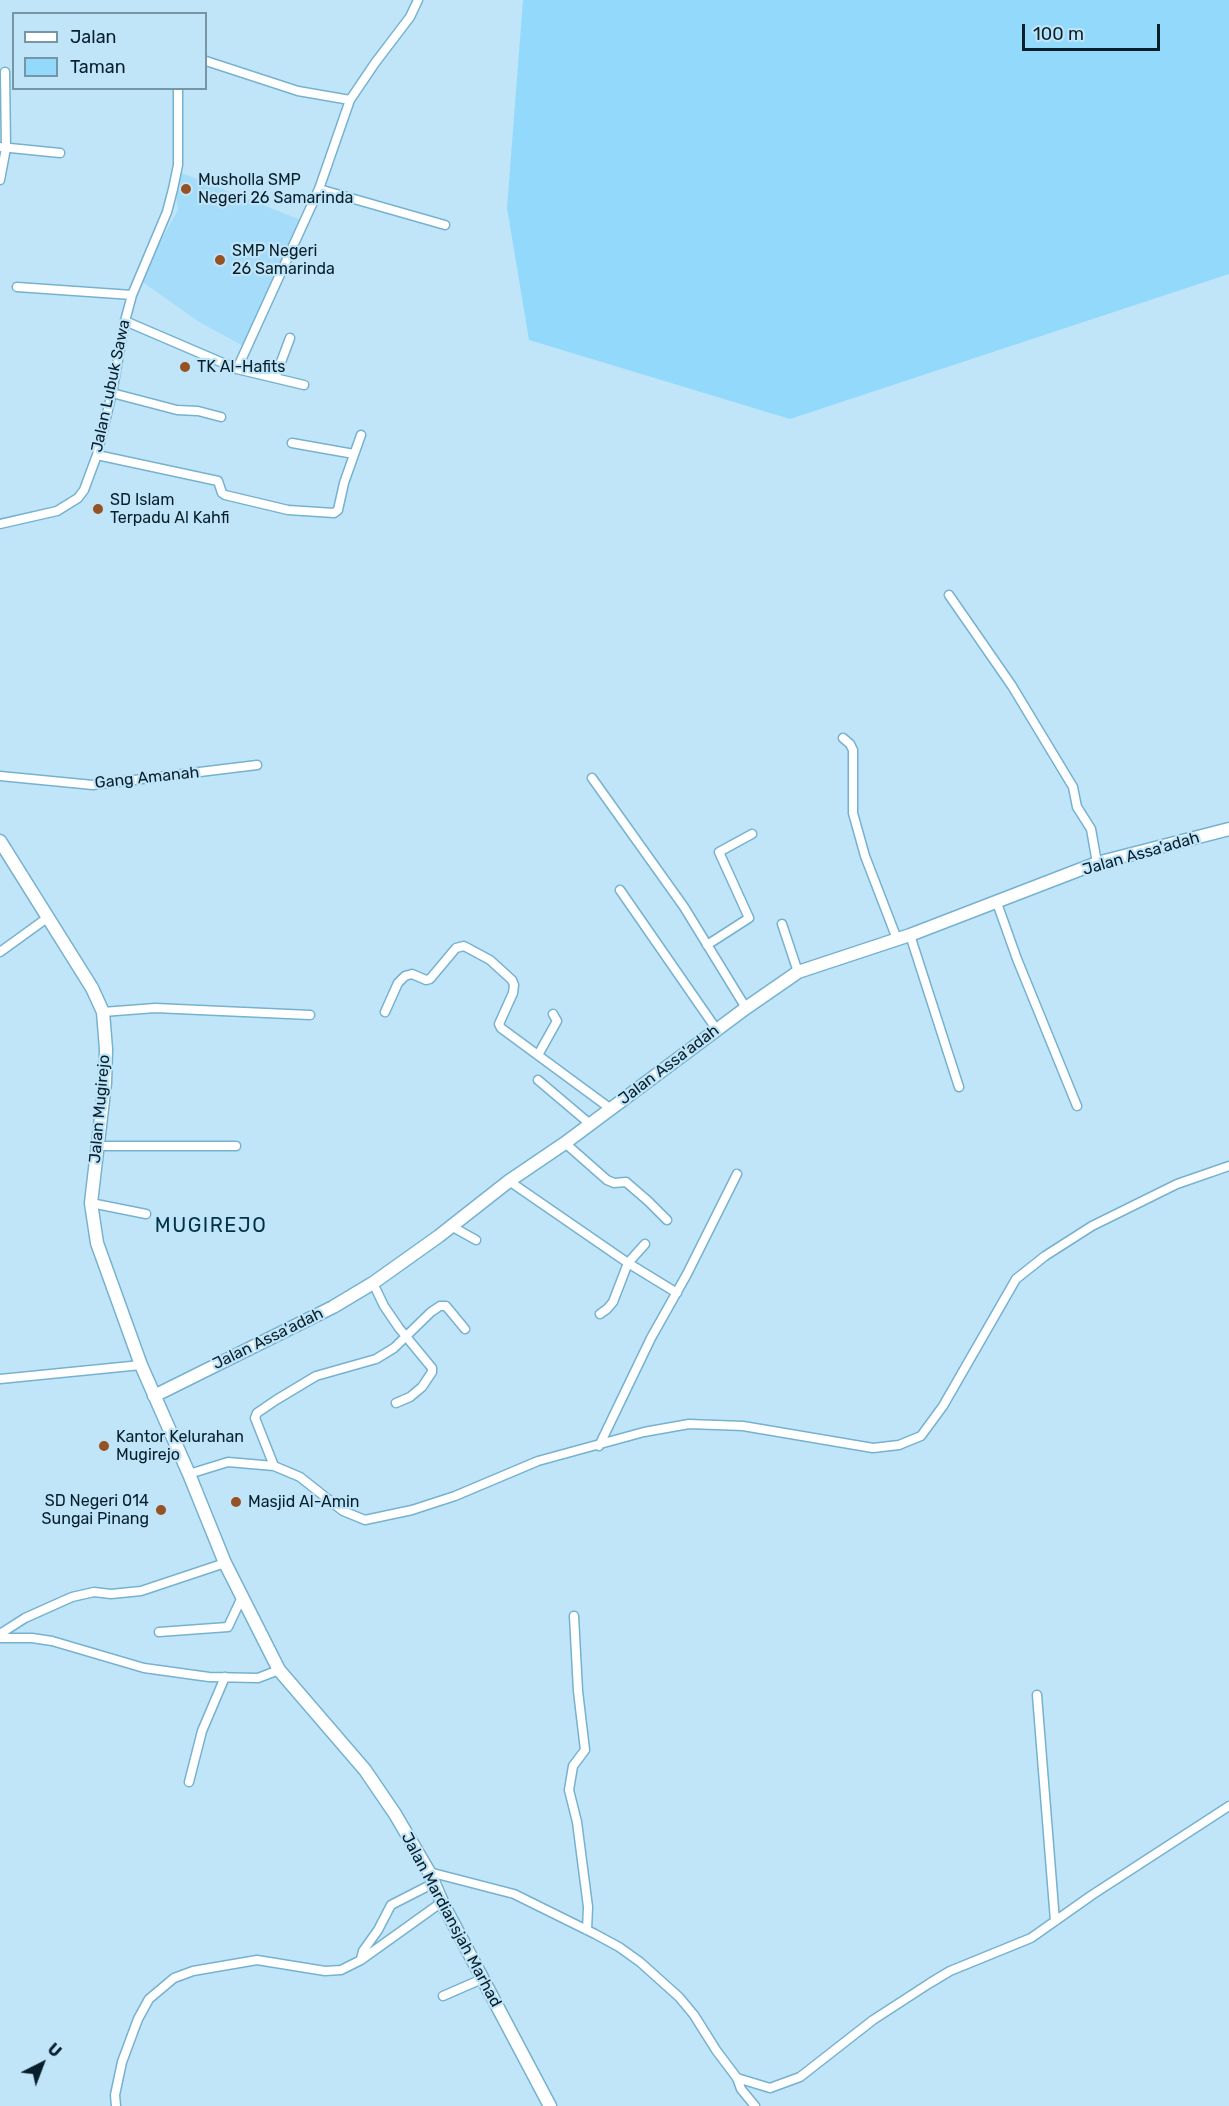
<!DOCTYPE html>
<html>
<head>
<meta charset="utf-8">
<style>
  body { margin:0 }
  #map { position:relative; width:1229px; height:2106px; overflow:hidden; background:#c1e5f8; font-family:Rubik,sans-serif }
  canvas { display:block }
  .legend { position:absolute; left:12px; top:12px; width:195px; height:78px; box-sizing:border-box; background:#c1e5f8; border:2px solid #7696a6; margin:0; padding:8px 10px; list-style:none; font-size:18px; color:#061f2b }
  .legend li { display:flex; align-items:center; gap:12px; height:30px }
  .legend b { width:30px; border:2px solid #7696a6 }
  .north { position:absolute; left:12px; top:2034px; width:60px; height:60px; -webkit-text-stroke:4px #c1e5f8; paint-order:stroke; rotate:42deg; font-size:16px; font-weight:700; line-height:24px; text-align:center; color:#061f2b }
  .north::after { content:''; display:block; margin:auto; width:21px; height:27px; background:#061f2b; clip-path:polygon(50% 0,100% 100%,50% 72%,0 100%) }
  .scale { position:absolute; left:1022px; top:24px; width:138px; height:27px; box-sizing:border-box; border:3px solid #061f2b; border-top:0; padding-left:8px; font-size:18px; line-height:21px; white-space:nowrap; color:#061f2b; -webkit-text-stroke:4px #c1e5f8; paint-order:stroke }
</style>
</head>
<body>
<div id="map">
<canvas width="1229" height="2106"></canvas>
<ul class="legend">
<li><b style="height:8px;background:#fff"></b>Jalan</li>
<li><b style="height:16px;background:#93d9fc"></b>Taman</li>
</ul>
<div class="north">U</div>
<div class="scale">100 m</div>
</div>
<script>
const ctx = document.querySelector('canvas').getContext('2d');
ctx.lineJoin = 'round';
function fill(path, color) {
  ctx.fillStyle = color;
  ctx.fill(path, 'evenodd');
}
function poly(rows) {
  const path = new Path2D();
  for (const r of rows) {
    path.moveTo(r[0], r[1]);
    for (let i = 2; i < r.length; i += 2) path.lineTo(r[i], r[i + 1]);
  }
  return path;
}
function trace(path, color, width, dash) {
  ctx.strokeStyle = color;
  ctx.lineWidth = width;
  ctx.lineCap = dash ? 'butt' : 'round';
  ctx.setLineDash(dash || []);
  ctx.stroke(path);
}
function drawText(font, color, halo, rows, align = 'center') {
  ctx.font = font + ' Rubik,sans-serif';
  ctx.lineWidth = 4.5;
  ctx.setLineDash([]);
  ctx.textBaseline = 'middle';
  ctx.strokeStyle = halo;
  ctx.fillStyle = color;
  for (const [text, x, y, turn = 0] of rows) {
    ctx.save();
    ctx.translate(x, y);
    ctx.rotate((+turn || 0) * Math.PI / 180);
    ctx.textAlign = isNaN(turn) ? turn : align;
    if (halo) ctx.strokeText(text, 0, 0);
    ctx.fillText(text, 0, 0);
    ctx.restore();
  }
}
fill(poly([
  [179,172,306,222,247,348,199,322,141,281,145,268,178,210,175,188]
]), '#a5dcf9');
fill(poly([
  [523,0,1229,0,1229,274,790,419,529,340,507,208]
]), '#93d9fc');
const street = poly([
  [206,61,298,91,350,100,375,63,410,17,418,0],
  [350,100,319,189,445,225],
  [0,147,60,153],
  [0,180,6,148,5,72],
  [17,287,132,295],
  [125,321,237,369,304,385],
  [237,369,319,189],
  [275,378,290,338],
  [112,393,177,410,198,411,221,417],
  [292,443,354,454],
  [97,455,218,481,222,493,225,495,288,510,334,513,338,510,344,483,361,435],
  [0,524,57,511,78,498,84,490,97,455,112,393,125,321,132,295,167,212,173,189,178,165,178,88],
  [949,595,1012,686,1073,787,1077,807,1091,829,1097,863],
  [843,738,850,744,853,750,853,813,865,856,897,939],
  [0,776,93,785,257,765],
  [592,778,684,907,746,1008],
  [620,890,717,1030],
  [997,903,1017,959,1077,1106],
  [782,924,798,972],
  [910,935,959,1087],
  [707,945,749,918,719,852,752,834],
  [0,952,47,918],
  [103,1012,155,1008,310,1015],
  [385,1012,398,983,405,976,412,974,426,980,430,979,456,948,464,946,490,960,512,980,514,985,513,993,499,1024,501,1028,611,1109],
  [538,1055,557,1021,553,1014],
  [538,1080,590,1124],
  [565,1143,607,1180,614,1183,626,1182,648,1201,667,1220],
  [97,1146,236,1146],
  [509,1181,628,1263,645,1244],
  [91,1203,146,1214],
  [451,1226,476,1240],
  [373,1283,384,1306,399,1328,432,1368,432,1372,422,1387,410,1397,396,1403],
  [600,1314,607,1309,613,1302,628,1263,677,1293],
  [0,1379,141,1365],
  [599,1446,651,1338,687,1274,737,1174],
  [274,1466,255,1418,257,1413,276,1400,316,1376,376,1359,394,1348,431,1312,440,1306,446,1306,465,1329],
  [189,1474,228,1462,274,1466,300,1477,343,1511,365,1520,412,1510,455,1496,538,1461,644,1432,689,1424,743,1426,873,1448,899,1445,921,1436,943,1406,1016,1279,1045,1256,1092,1226,1177,1184,1229,1166],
  [574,1616,578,1691,585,1750,573,1766,569,1790,577,1822,588,1907,587,1930],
  [159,1632,228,1627,242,1597],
  [0,1634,25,1618,72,1597,94,1592,111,1594,141,1591,225,1563],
  [0,1638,32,1638,52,1641,144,1668,209,1677,258,1678,279,1670],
  [1037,1695,1055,1921],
  [189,1782,202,1731,225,1677],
  [429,1872,514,1894,595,1934,619,1947,640,1962,679,1997,694,2015,716,2050,737,2078,741,2089,755,2106],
  [361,1959,363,1951,378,1930,391,1905,434,1883],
  [443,1996,482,1979],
  [737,2078,770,2088,800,2077,873,2020,930,1983,950,1971,1031,1938,1092,1895,1229,1806],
  [116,2106,115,2095,122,2062,138,2019,149,1999,174,1978,193,1971,257,1960,325,1971,341,1970,361,1960,442,1902]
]);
const secondary = poly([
  [0,841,92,988,103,1012,106,1049,105,1083,91,1203,97,1243,141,1365,189,1474,225,1563,279,1670,365,1770,395,1814,429,1872,442,1902,550,2106],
  [154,1396,333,1307,373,1283,439,1236,509,1181,565,1143,746,1008,798,972,910,935,1097,863,1229,829]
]);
trace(street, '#75b2d0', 11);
trace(secondary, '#75b2d0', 15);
trace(street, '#fff', 8);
trace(secondary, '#fff', 12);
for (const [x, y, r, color] of [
  [186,189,6,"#965125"],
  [220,260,6,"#965125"],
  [185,367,6,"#965125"],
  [98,509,6,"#965125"],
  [104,1446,6,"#965125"],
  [236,1502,6,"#965125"],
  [161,1510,6,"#965125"]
]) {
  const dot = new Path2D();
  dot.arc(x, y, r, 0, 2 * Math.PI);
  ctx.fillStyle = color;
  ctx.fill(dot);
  trace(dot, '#c1e5f8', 2);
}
drawText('16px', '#061f2b', '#c1e5f8', [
  ["Musholla SMP",198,180],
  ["Negeri 26 Samarinda",198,198],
  ["SMP Negeri",232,251],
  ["26 Samarinda",232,269],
  ["TK Al-Hafits",197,367],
  ["SD Islam",110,500],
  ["Terpadu Al Kahfi",110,518],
  ["Kantor Kelurahan",116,1437],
  ["Mugirejo",116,1455],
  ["SD Negeri 014",149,1501,"right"],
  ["Sungai Pinang",149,1519,"right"],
  ["Masjid Al-Amin",248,1502]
], 'left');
drawText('16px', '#061f2b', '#c1e5f8', [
  ["Jalan Lubuk Sawa",111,386,-78],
  ["Gang Amanah",147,778,-6],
  ["Jalan Assa'adah",1141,854,-16],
  ["Jalan Assa'adah",669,1065,-37],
  ["Jalan Mugirejo",100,1109,-85],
  ["Jalan Assa'adah",268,1339,-26],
  ["Jalan Mardiansjah Marhad",451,1920,62]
]);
ctx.letterSpacing = '1.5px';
drawText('20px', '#003246', '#c1e5f8', [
  ["MUGIREJO",211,1226]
]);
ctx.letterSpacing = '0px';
</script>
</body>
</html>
